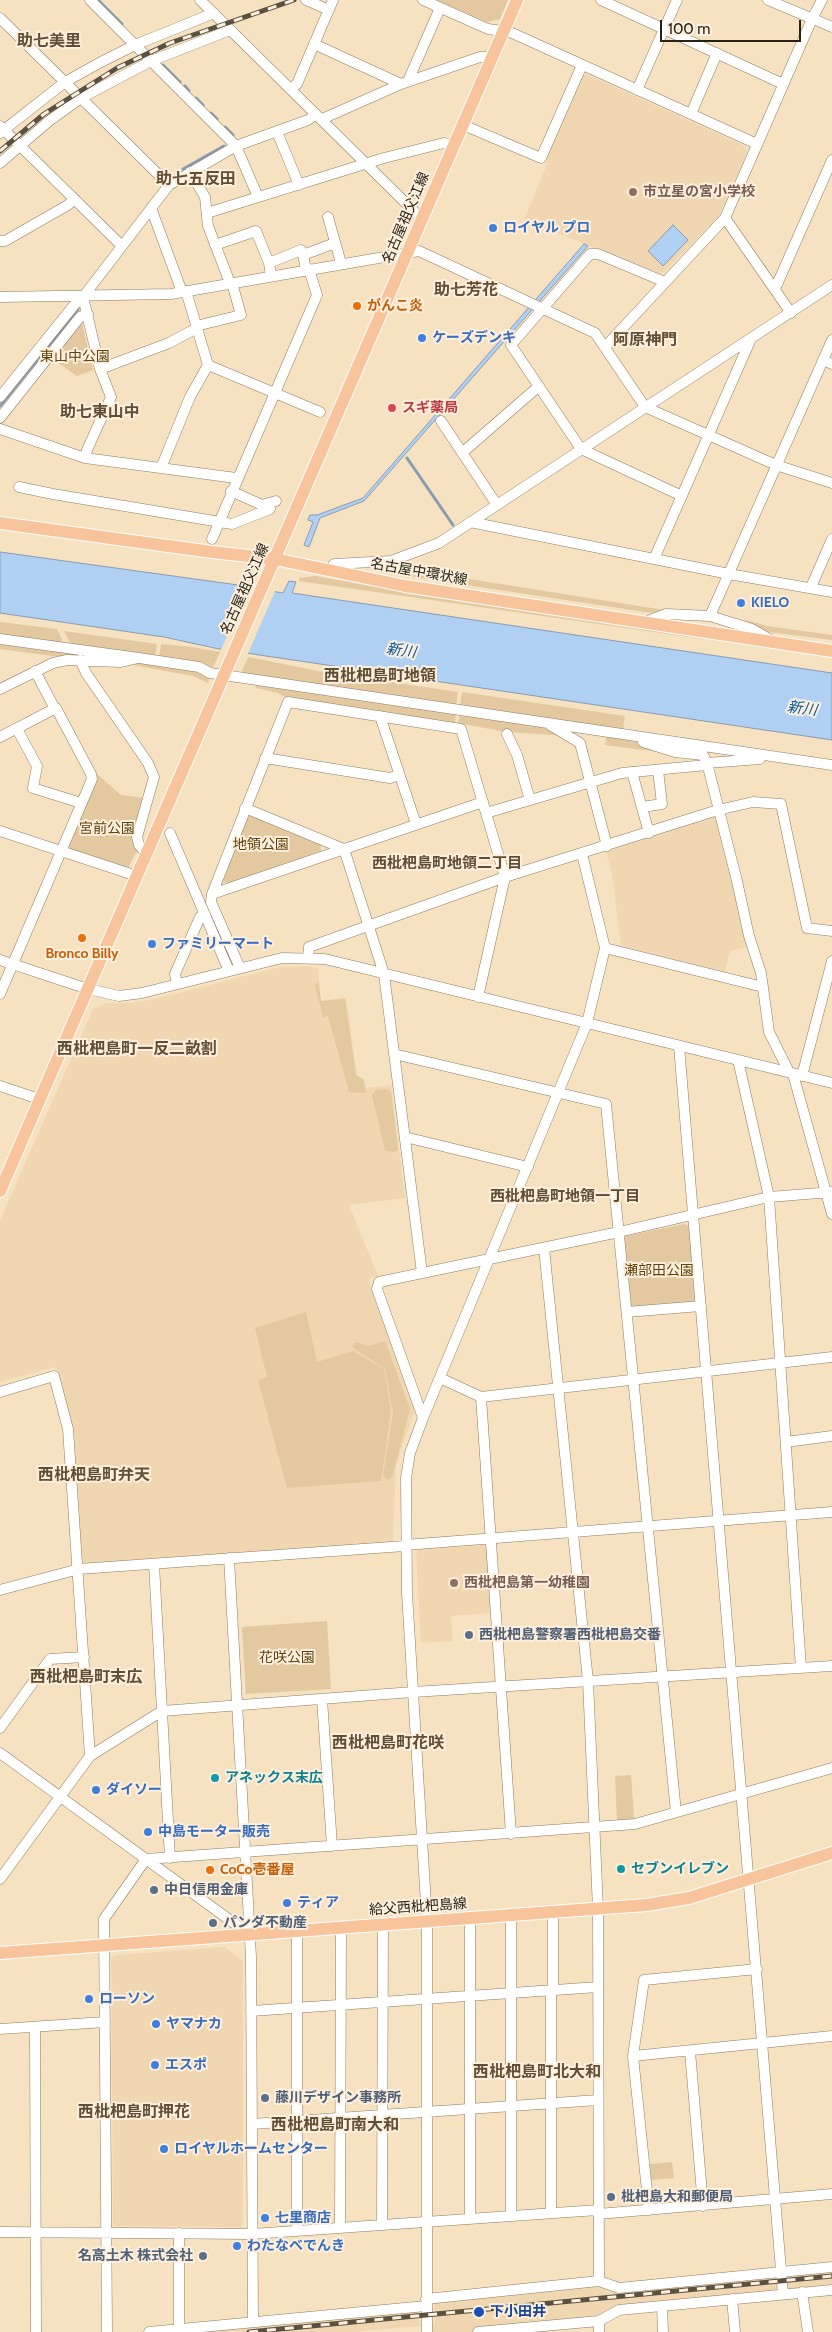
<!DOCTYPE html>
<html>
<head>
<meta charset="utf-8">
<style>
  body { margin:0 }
  #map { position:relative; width:832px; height:2332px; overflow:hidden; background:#f6e1c1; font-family:Cabin,sans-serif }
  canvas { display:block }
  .scale { position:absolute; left:660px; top:20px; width:141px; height:22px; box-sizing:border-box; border:2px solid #282115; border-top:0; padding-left:6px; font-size:15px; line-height:18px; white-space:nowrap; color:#282115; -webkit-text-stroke:4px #fcefdd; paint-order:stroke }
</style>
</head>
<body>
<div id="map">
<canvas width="832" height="2332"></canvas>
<div class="scale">100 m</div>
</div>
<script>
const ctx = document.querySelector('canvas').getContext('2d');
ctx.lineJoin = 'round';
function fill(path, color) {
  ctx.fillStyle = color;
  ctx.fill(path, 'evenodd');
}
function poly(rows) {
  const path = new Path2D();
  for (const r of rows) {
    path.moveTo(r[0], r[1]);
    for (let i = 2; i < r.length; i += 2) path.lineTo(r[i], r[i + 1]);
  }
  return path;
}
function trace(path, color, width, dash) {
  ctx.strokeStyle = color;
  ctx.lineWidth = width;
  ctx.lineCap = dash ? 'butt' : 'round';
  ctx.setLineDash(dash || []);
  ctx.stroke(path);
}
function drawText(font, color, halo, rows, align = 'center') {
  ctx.font = font + ' Cabin,"Noto Sans JP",sans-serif';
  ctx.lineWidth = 4;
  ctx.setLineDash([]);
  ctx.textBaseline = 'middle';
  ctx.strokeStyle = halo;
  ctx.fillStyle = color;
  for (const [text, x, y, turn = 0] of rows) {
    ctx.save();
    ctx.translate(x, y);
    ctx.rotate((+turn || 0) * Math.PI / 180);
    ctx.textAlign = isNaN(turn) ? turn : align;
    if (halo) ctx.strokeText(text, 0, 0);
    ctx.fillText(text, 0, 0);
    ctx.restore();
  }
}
fill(poly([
  [586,74,745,146,747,152,719,216,664,272,659,273,524,220,546,167,548,155,581,77],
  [712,815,718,820,750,946,730,951,725,972,621,946,612,874,606,851],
  [305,966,318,968,321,1001,346,997,357,1076,364,1079,366,1088,391,1085,405,1198,349,1205,378,1276,369,1278,372,1291,374,1292,415,1410,396,1465,393,1540,391,1543,82,1565,74,1438,56,1367,0,1382,0,1220,93,1009,107,1003,130,1003,154,999,280,967],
  [484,1545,488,1550,491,1613,451,1616,453,1641,421,1643,416,1552,419,1549],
  [225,1947,243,1961,243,2224,241,2227,116,2226,113,2223,111,1958,116,1955],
  [832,2272,832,2285,787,2289,785,2277],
  [777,2276,778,2290,615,2307,591,2318,473,2329,473,2332,432,2332,431,2324,435,2324,434,2301,605,2286,606,2293],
  [418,2310,420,2326,353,2332,193,2332]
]), '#f1d7b1');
fill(poly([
  [436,0,508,0,500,19,487,22],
  [82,323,93,370,77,376,53,359],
  [380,572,463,578,664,610,652,613],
  [315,576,407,592,731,641,696,638,299,581,299,578],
  [743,619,767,626,832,635,832,640,769,632],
  [0,622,57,629,64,644,0,635],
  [64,631,157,644,155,657,71,645],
  [0,641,116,657,67,658,0,649],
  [161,644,192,647,220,652,212,670,159,657],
  [248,657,318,671,458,692,456,706,245,673,242,671],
  [140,662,195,672,208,675,209,679,208,683,193,676,133,665],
  [257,682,456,712,455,723,285,697,278,693,256,688],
  [462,692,625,716,623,730,460,706],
  [460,713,547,727,575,742,554,735,506,732,458,723],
  [607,734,613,735,674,754,605,745],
  [97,774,121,795,144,798,137,850,128,868,70,849,68,844],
  [250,815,321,845,321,851,226,884,221,878,246,816],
  [318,981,321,1001,345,999,356,1075,363,1079,366,1093,349,1092,328,1016,323,1017,315,985],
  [386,1089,391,1092,398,1150,395,1152,385,1151,372,1095,376,1090],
  [685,1224,689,1227,696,1301,634,1309,629,1306,623,1241,626,1236],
  [306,1312,317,1362,353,1351,384,1369,391,1412,381,1481,287,1488,258,1380,267,1377,255,1328],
  [385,1341,410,1409,393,1474,391,1478,388,1480,383,1476,393,1413,385,1369,352,1347,355,1342,369,1346],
  [327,1621,331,1689,246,1694,242,1627],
  [631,1775,634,1819,617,1820,615,1776],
  [672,2162,674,2178,651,2180,650,2164]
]), '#e3c8a0');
const water = poly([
  [673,225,688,240,663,266,648,251,673,225],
  [584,244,588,246,364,501,320,518,309,547,304,545,313,522,308,520,310,515,317,515,363,498,584,244],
  [0,552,238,585,283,593,289,581,296,582,292,593,832,673,832,740,219,649,164,637,0,613,0,552]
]);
fill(water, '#b0d0f3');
trace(water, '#879cb0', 1);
fill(poly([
  [249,585,276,589,247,656,220,652]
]), '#f6e1c1');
trace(poly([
  [98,0,122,24],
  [163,65,180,82],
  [185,86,189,91],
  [196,98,203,105],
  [211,113,217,119],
  [225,127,233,135],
  [183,169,224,146],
  [0,406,78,309],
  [407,458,453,525],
  [224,948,228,956]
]), '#879cb0', 3);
const minor = poly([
  [90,0,236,146,258,197],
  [200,0,422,219],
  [306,0,329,10],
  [423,0,488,29,510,32,757,144],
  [601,0,783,84],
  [768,0,832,27],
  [0,18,169,185],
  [314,44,401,84],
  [408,81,440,8],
  [290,89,297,84,333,0],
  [637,90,677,0],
  [691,114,717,53],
  [322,119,401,84,480,57,493,57],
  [463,125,541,158,582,65],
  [0,126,122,246],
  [277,132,299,185],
  [0,133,65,82,101,62,135,45,214,13],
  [0,163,49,121,81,98,151,61,230,30],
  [190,172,205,197,208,226,230,283],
  [151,208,182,292],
  [207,213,384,158,444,143,454,147],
  [328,217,341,263],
  [725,218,791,313],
  [0,241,5,241,68,205,74,199],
  [215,245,256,231,269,263,271,276],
  [269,263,301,250,303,255],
  [306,269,303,255,335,243],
  [665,282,598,254,590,254,511,345,581,449,682,496],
  [775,289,832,160],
  [0,297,171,294,419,251,595,333,645,407,776,465,832,483],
  [83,297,100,369,169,343,197,328],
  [196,326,241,315,232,283],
  [605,347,725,218,812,19,822,0],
  [823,360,832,364],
  [208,365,320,412],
  [0,397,75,304,83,297,169,185,236,146,308,120,315,115],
  [0,418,80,317,88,314],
  [441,421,497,505],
  [0,429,85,458,236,478],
  [462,453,539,386],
  [85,458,87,450,111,397,100,369],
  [161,468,190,397,208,365,186,291],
  [19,487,53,494,232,524,270,509],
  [231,491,262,505,276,501],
  [470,522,729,574,832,592],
  [212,539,317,295,309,269],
  [654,559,750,341],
  [329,570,334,564,391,561,439,543,832,285],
  [811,587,832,539],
  [710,616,832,340],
  [648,621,666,614,710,616,752,629,771,640],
  [0,639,139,658,199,667,210,673,832,765],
  [80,660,86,673,148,763,154,777,137,837,139,845,147,855],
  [35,671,55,709],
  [0,689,53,663,67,660,121,662,134,659],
  [380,716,416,824],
  [550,725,580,743,607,846],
  [17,729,37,766,33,788,81,803],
  [507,734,517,755,530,800],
  [0,737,56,708,91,774,92,779,0,994],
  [643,742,675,752,703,755,707,763,737,881,749,936,761,973,769,1032,789,1072],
  [265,758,390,778,399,775],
  [707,763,760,759],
  [632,772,649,833],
  [642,807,662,804,658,770],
  [245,808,344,849,384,974,422,1273],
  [486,813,622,773,707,765],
  [0,831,137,876],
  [170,833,229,971],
  [212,894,483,802],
  [605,948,763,987],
  [308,958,309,947,505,877,718,810,753,802,781,804,807,928,832,931],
  [0,960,88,989,119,996,142,993,282,958,325,959,832,1083],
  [240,968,211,902,212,894,288,702,461,729,505,877,478,997],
  [177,984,175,974,200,917,205,914],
  [679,1046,783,2294],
  [394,1054,606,1104,676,1812],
  [738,1060,769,1197,801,1668],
  [793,1074,832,1214],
  [802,1076,832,961],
  [0,1086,39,1099],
  [405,1137,528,1167],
  [544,1248,588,1681,598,1909,599,2281],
  [627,1312,701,1306],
  [440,1378,481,1397,832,1357],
  [0,1392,54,1376,68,1429,90,1756],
  [481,1397,511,1834],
  [423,1418,377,1289,379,1282,619,1232,769,1197,832,1192],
  [786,1442,832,1436],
  [405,1545,832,1512],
  [229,1558,251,1957,253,2322],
  [154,1564,170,1858],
  [0,1590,79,1569,405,1546],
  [322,1699,332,1846],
  [0,1728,50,1659,84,1657],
  [0,1753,249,1934],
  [0,1879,90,1756,162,1711,413,1692,832,1666],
  [553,1912,553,1990],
  [470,1918,470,2219],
  [551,1991,551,2213],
  [251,2011,598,1987],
  [35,2027,36,2332],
  [0,2029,105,2022],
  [690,2051,703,2206],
  [633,2056,644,1980,757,1969],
  [252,2124,598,2100],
  [649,2210,633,2056,832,2036],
  [598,2214,832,2194],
  [511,2216,511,1915],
  [382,2225,383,1924],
  [340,2228,341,1927],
  [297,2231,297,1930],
  [0,2232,252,2234,598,2210],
  [179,2233,179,2329],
  [802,2292,808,2332],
  [426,2299,599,2281,619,2288,832,2267],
  [732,2299,735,2332],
  [662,2306,663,2332],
  [599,2321,599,2332],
  [107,2332,104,1919,146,1859,635,1824,832,1768],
  [149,2332,426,2306],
  [427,2332,427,1921,407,1593,406,1478,410,1453,423,1418,587,1023,605,948,582,854],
  [478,2332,599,2321,619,2310,832,2290]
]);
const major = poly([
  [0,523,212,552,275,559,405,586,832,651],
  [0,1191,517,0],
  [0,1953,646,1905,689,1898,832,1853]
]);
trace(minor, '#8f7c5f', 11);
trace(major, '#fff', 14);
trace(minor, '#fff', 10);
trace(major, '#f7c49b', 12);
const rail = poly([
  [0,151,44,114,117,68,170,43,294,0],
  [249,2332,832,2276]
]);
trace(rail, '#5b5140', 5);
trace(rail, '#fcefdd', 3, [9]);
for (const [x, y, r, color] of [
  [633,192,5,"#8d6e63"],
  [493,228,5,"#3f7fe0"],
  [357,306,5,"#e8710a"],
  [422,338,5,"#3f7fe0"],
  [392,408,5,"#e0444e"],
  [741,603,5,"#3f7fe0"],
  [82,938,5,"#e8710a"],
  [152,944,5,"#3f7fe0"],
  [454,1583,5,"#8d6e63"],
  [469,1635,5,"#5c6f8a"],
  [215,1778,5,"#0f9aa8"],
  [96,1790,5,"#3f7fe0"],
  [148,1832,5,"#3f7fe0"],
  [621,1869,5,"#0f9aa8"],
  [210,1870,5,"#e8710a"],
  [154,1890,5,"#5c6f8a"],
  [287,1903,5,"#3f7fe0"],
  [213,1923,5,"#5c6f8a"],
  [89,1999,5,"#3f7fe0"],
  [156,2024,5,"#3f7fe0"],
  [155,2065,5,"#3f7fe0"],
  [265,2098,5,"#5c6f8a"],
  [164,2149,5,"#3f7fe0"],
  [611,2197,5,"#5c6f8a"],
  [265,2218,5,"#3f7fe0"],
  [237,2246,5,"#3f7fe0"],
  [203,2256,5,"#5c6f8a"],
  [479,2312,6,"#1a4fb4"]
]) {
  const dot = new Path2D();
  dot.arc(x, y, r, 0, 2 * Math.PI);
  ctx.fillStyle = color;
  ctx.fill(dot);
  trace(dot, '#fcefdd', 2);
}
drawText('bold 14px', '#785e54', '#fcefdd', [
  ["市立星の宮小学校",643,192],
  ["西枇杷島第一幼稚園",464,1583]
], 'left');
drawText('14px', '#282115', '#fcefdd', [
  ["名古屋祖父江線",406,218,-67],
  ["名古屋中環状線",419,572,10],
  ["名古屋祖父江線",245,589,-66],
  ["給父西枇杷島線",418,1907,-4]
]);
drawText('bold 14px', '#366cbe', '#fcefdd', [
  ["ロイヤル プロ",503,228],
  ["ケーズデンキ",432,338],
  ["KIELO",751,603],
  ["ファミリーマート",162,944],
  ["ダイソー",106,1790],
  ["中島モーター販売",158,1832],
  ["ティア",297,1903],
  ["ローソン",99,1999],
  ["ヤマナカ",166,2024],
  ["エスポ",165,2065],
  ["ロイヤルホームセンター",174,2149],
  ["七里商店",275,2218],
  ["わたなべでんき",247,2246]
], 'left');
drawText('bold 14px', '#c56008', '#fcefdd', [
  ["がんこ炎",367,306],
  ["Bronco Billy",82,954,"center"],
  ["CoCo壱番屋",220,1870]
], 'left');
drawText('14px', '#61440d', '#fcefdd', [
  ["東山中公園",75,357],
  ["宮前公園",107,829],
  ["地領公園",261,845],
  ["瀬部田公園",659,1271],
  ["花咲公園",287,1658]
]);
drawText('bold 14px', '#be3a42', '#fcefdd', [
  ["スギ薬局",402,408]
], 'left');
drawText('bold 14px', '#4e5e75', '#fcefdd', [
  ["西枇杷島警察署西枇杷島交番",479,1635],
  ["中日信用金庫",164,1890],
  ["パンダ不動産",223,1923],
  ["藤川デザイン事務所",275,2098],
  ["枇杷島大和郵便局",621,2197],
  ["名高土木 株式会社",193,2256,"right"]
], 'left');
drawText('bold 14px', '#0d838f', '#fcefdd', [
  ["アネックス末広",225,1778],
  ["セブンイレブン",631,1869]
], 'left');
drawText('bold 14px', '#164399', '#fcefdd', [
  ["下小田井",490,2312]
], 'left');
drawText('italic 15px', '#07579b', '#fcefdd', [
  ["新川",401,651,8],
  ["新川",802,709,8]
]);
drawText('bold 15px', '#614f34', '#fcefdd', [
  ["西枇杷島町地領二丁目",447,864],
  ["西枇杷島町地領一丁目",565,1197]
]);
drawText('bold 16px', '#614f34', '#fcefdd', [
  ["助七美里",49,41],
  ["助七五反田",196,179],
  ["助七芳花",466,290],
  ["阿原神門",645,340],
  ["助七東山中",100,412],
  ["西枇杷島町地領",380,676],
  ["西枇杷島町一反二畝割",137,1049],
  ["西枇杷島町弁天",94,1475],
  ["西枇杷島町末広",86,1677],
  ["西枇杷島町花咲",388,1743],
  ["西枇杷島町北大和",537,2072],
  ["西枇杷島町押花",134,2112],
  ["西枇杷島町南大和",335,2125]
]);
</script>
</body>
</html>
